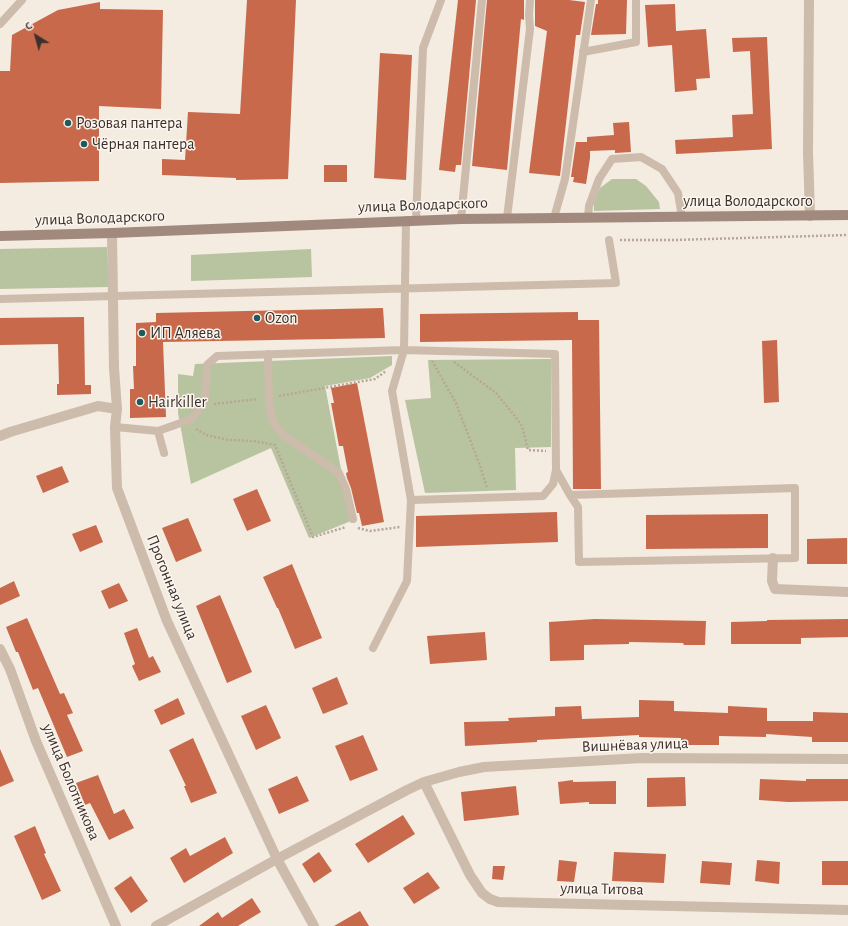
<!DOCTYPE html>
<html>
<head>
<meta charset="utf-8">
<style>
  body { margin:0 }
  #map { position:relative; width:848px; height:926px; overflow:hidden; background:#f4ebe1; font-family:"Alegreya Sans",sans-serif }
  canvas { display:block }
  .north { position:absolute; left:16px; top:16px; width:40px; height:40px; -webkit-text-stroke:3px #fbf5ee; paint-order:stroke; rotate:323deg; font-size:11px; font-weight:700; line-height:16px; text-align:center; color:#3b302b }
  .north::after { content:''; display:block; margin:auto; width:14px; height:18px; background:#3b302b; clip-path:polygon(50% 0,100% 100%,50% 72%,0 100%) }
</style>
</head>
<body>
<div id="map">
<canvas width="848" height="926"></canvas>
<div class="north">С</div>
</div>
<script>
const ctx = document.querySelector('canvas').getContext('2d');
ctx.lineJoin = 'round';
function fill(path, color) {
  ctx.fillStyle = color;
  ctx.fill(path, 'evenodd');
}
function poly(rows) {
  const path = new Path2D();
  for (const r of rows) {
    path.moveTo(r[0], r[1]);
    for (let i = 2; i < r.length; i += 2) path.lineTo(r[i], r[i + 1]);
  }
  return path;
}
function trace(path, color, width, dash) {
  ctx.strokeStyle = color;
  ctx.lineWidth = width;
  ctx.lineCap = dash ? 'butt' : 'round';
  ctx.setLineDash(dash || []);
  ctx.stroke(path);
}
function drawText(font, color, halo, rows, align = 'center') {
  ctx.font = font + ' "Alegreya Sans",sans-serif';
  ctx.lineWidth = 3;
  ctx.setLineDash([]);
  ctx.textBaseline = 'middle';
  ctx.strokeStyle = halo;
  ctx.fillStyle = color;
  for (const [text, x, y, turn = 0] of rows) {
    ctx.save();
    ctx.translate(x, y);
    ctx.rotate((+turn || 0) * Math.PI / 180);
    ctx.textAlign = isNaN(turn) ? turn : align;
    if (halo) ctx.strokeText(text, 0, 0);
    ctx.fillText(text, 0, 0);
    ctx.restore();
  }
}
fill(poly([
  [612,179,636,179,646,186,659,202,660,209,594,211,594,202,600,188],
  [107,247,109,287,0,289,0,249],
  [311,249,312,277,191,281,191,255],
  [392,356,392,365,370,378,325,386,351,521,309,538,271,448,191,484,178,413,178,374,193,376,195,364],
  [551,359,551,447,515,448,516,490,425,493,405,400,431,398,428,360]
]), '#b8c4a0');
fill(poly([
  [247,0,296,0,288,179,236,180,236,178,162,175,162,159,185,160,188,112,240,114],
  [458,0,476,0,461,165,456,165,455,172,439,170],
  [487,0,524,0,524,20,521,19,507,170,472,166],
  [535,0,569,0,585,2,580,35,576,35,560,176,529,173,547,31,535,26],
  [598,0,627,0,626,34,591,35,596,4,598,4],
  [100,2,100,9,163,10,161,109,99,106,99,181,0,183,0,71,10,71,12,35,58,10],
  [675,4,676,31,706,29,710,78,696,79,697,90,675,92,672,45,648,47,645,5],
  [767,37,772,149,676,154,675,140,733,137,732,115,753,114,750,51,733,52,732,38],
  [380,53,412,55,406,180,374,178],
  [629,122,631,152,615,153,615,150,590,151,590,158,586,184,573,182,574,177,571,177,576,142,587,142,587,137,614,135,613,123],
  [324,165,347,165,347,182,324,182],
  [383,308,385,338,163,342,166,417,130,418,130,389,134,389,133,366,136,366,136,323,156,322,156,313],
  [578,312,578,320,599,320,601,489,573,489,572,340,420,342,420,314],
  [84,317,85,385,91,385,91,394,57,395,57,384,59,384,58,344,0,345,0,318],
  [777,340,779,402,764,403,762,341],
  [357,383,384,522,362,526,359,513,357,513,351,488,347,478,346,473,348,472,343,446,339,446,331,403,334,403,331,388],
  [62,466,69,482,43,493,36,476],
  [257,489,271,521,247,531,233,499],
  [557,512,558,542,416,547,416,516],
  [768,514,768,548,646,549,646,515],
  [188,518,202,551,176,562,162,528],
  [96,525,103,542,80,552,72,534],
  [847,538,847,564,807,564,807,539],
  [292,564,322,638,295,649,278,608,277,608,263,577],
  [14,581,20,596,0,605,0,588],
  [119,583,128,601,109,609,101,591],
  [220,595,252,672,227,683,196,606],
  [27,618,60,694,64,693,73,713,67,715,83,751,67,757,38,688,33,690,18,652,16,652,6,627],
  [595,619,706,621,705,645,684,645,683,643,629,642,629,644,584,645,584,660,550,661,549,622],
  [848,619,848,637,801,638,801,644,731,644,731,622,767,621,767,620],
  [137,628,149,658,153,656,161,672,139,681,132,666,135,664,124,633],
  [485,632,487,660,430,664,427,636],
  [337,677,348,704,323,714,312,688],
  [178,698,185,714,161,725,154,710],
  [639,700,674,701,674,711,728,713,728,706,767,708,767,721,813,721,813,712,848,713,848,742,812,742,812,737,766,734,766,737,719,736,719,745,681,745,681,738,639,737,639,735,537,740,537,742,465,746,464,722,509,721,508,718,555,716,555,707,581,706,582,719,639,717],
  [266,705,281,738,256,750,241,716],
  [363,735,378,770,350,781,335,746],
  [193,738,217,793,191,803,184,786,186,786,169,750],
  [0,749,14,781,0,787],
  [98,775,114,814,124,809,134,828,109,840,90,803,85,805,76,783],
  [297,776,309,801,279,814,268,789],
  [685,777,686,806,647,807,647,778],
  [760,779,806,781,806,779,848,779,848,801,788,802,759,800],
  [573,780,573,782,616,781,616,804,589,804,589,802,560,804,558,782],
  [516,786,519,815,464,821,461,792],
  [403,815,415,834,368,863,355,844],
  [35,826,46,853,44,854,61,891,42,900,14,836],
  [225,837,233,853,184,883,170,858,186,848,190,856],
  [319,852,332,871,314,883,302,864],
  [614,852,666,854,664,883,612,881],
  [559,860,577,862,574,882,557,881],
  [757,860,780,862,779,884,755,881],
  [702,861,732,863,730,885,700,883],
  [822,861,848,861,848,885,822,885],
  [493,866,505,866,503,880,492,879],
  [428,872,440,888,414,904,403,888],
  [131,876,148,901,131,913,114,888],
  [252,898,261,912,238,926,199,926,218,912,222,918],
  [360,911,369,926,334,926]
]), '#c8694b');
trace(poly([
  [620,240,674,240,848,235],
  [432,361,456,403,479,463,487,488],
  [454,362,496,393,514,415,522,426,528,450,546,451],
  [279,396,375,379,386,371],
  [214,404,258,399],
  [196,429,206,435,229,440,253,441,275,445,313,537,346,527],
  [358,528,370,531,400,527]
]), '#b9a596', 2.5, [2, 2]);
trace(poly([
  [0,24,22,0],
  [583,52,636,42,636,0],
  [588,217,589,206,599,179,612,159,641,157,662,169,678,193,682,217],
  [507,218,530,29,529,15,530,0],
  [554,218,565,179,591,0],
  [461,219,482,0],
  [416,220,423,48,441,0],
  [0,299,616,283,609,240],
  [268,354,269,406,273,422,282,434,339,473,346,489,353,519],
  [115,427,158,431,192,419,205,399,207,365,217,356,404,350,555,354,556,470,553,484,543,496,411,500,392,391,404,350,406,220],
  [158,431,164,453],
  [556,470,570,495,578,507,579,562,795,558,795,488,570,495],
  [373,648,407,581,411,500]
]), '#cdbbac', 8);
trace(poly([
  [809,0,808,152,810,216],
  [112,233,114,368,117,409,115,427,117,488,167,621,277,859,314,926],
  [0,436,10,432,98,406,117,409],
  [773,558,772,581,775,589,848,592],
  [0,649,10,669,36,741,116,926],
  [424,782,470,875,482,893,490,899,498,902,848,910],
  [156,926,277,859,407,790,424,782,459,772,484,767,642,758,848,759]
]), '#cdbbac', 10);
trace(poly([
  [0,236,112,233,461,219,848,215]
]), '#a18a7d', 10);
for (const [x, y, r, color] of [
  [68,123,4,"#1f5a5e"],
  [84,144,4,"#1f5a5e"],
  [257,318,4,"#1f5a5e"],
  [142,333,4,"#1f5a5e"],
  [140,402,4,"#1f5a5e"]
]) {
  const dot = new Path2D();
  dot.arc(x, y, r, 0, 2 * Math.PI);
  ctx.fillStyle = color;
  ctx.fill(dot);
  trace(dot, '#fbf5ee', 1.5);
}
drawText('16px', '#3b302b', '#fbf5ee', [
  ["Розовая пантера",76,123],
  ["Чёрная пантера",92,144],
  ["Ozon",265,318],
  ["ИП Аляева",150,333],
  ["Hairkiller",148,402]
], 'left');
drawText('16px', '#3b302b', '#fbf5ee', [
  ["улица Володарского",748,201],
  ["улица Володарского",423,205,-2],
  ["улица Володарского",100,218,-2],
  ["Прогонная улица",172,587,68],
  ["Вишнёвая улица",635,745,-2],
  ["улица Болотникова",71,782,67],
  ["улица Титова",602,889,1]
]);
</script>
</body>
</html>
